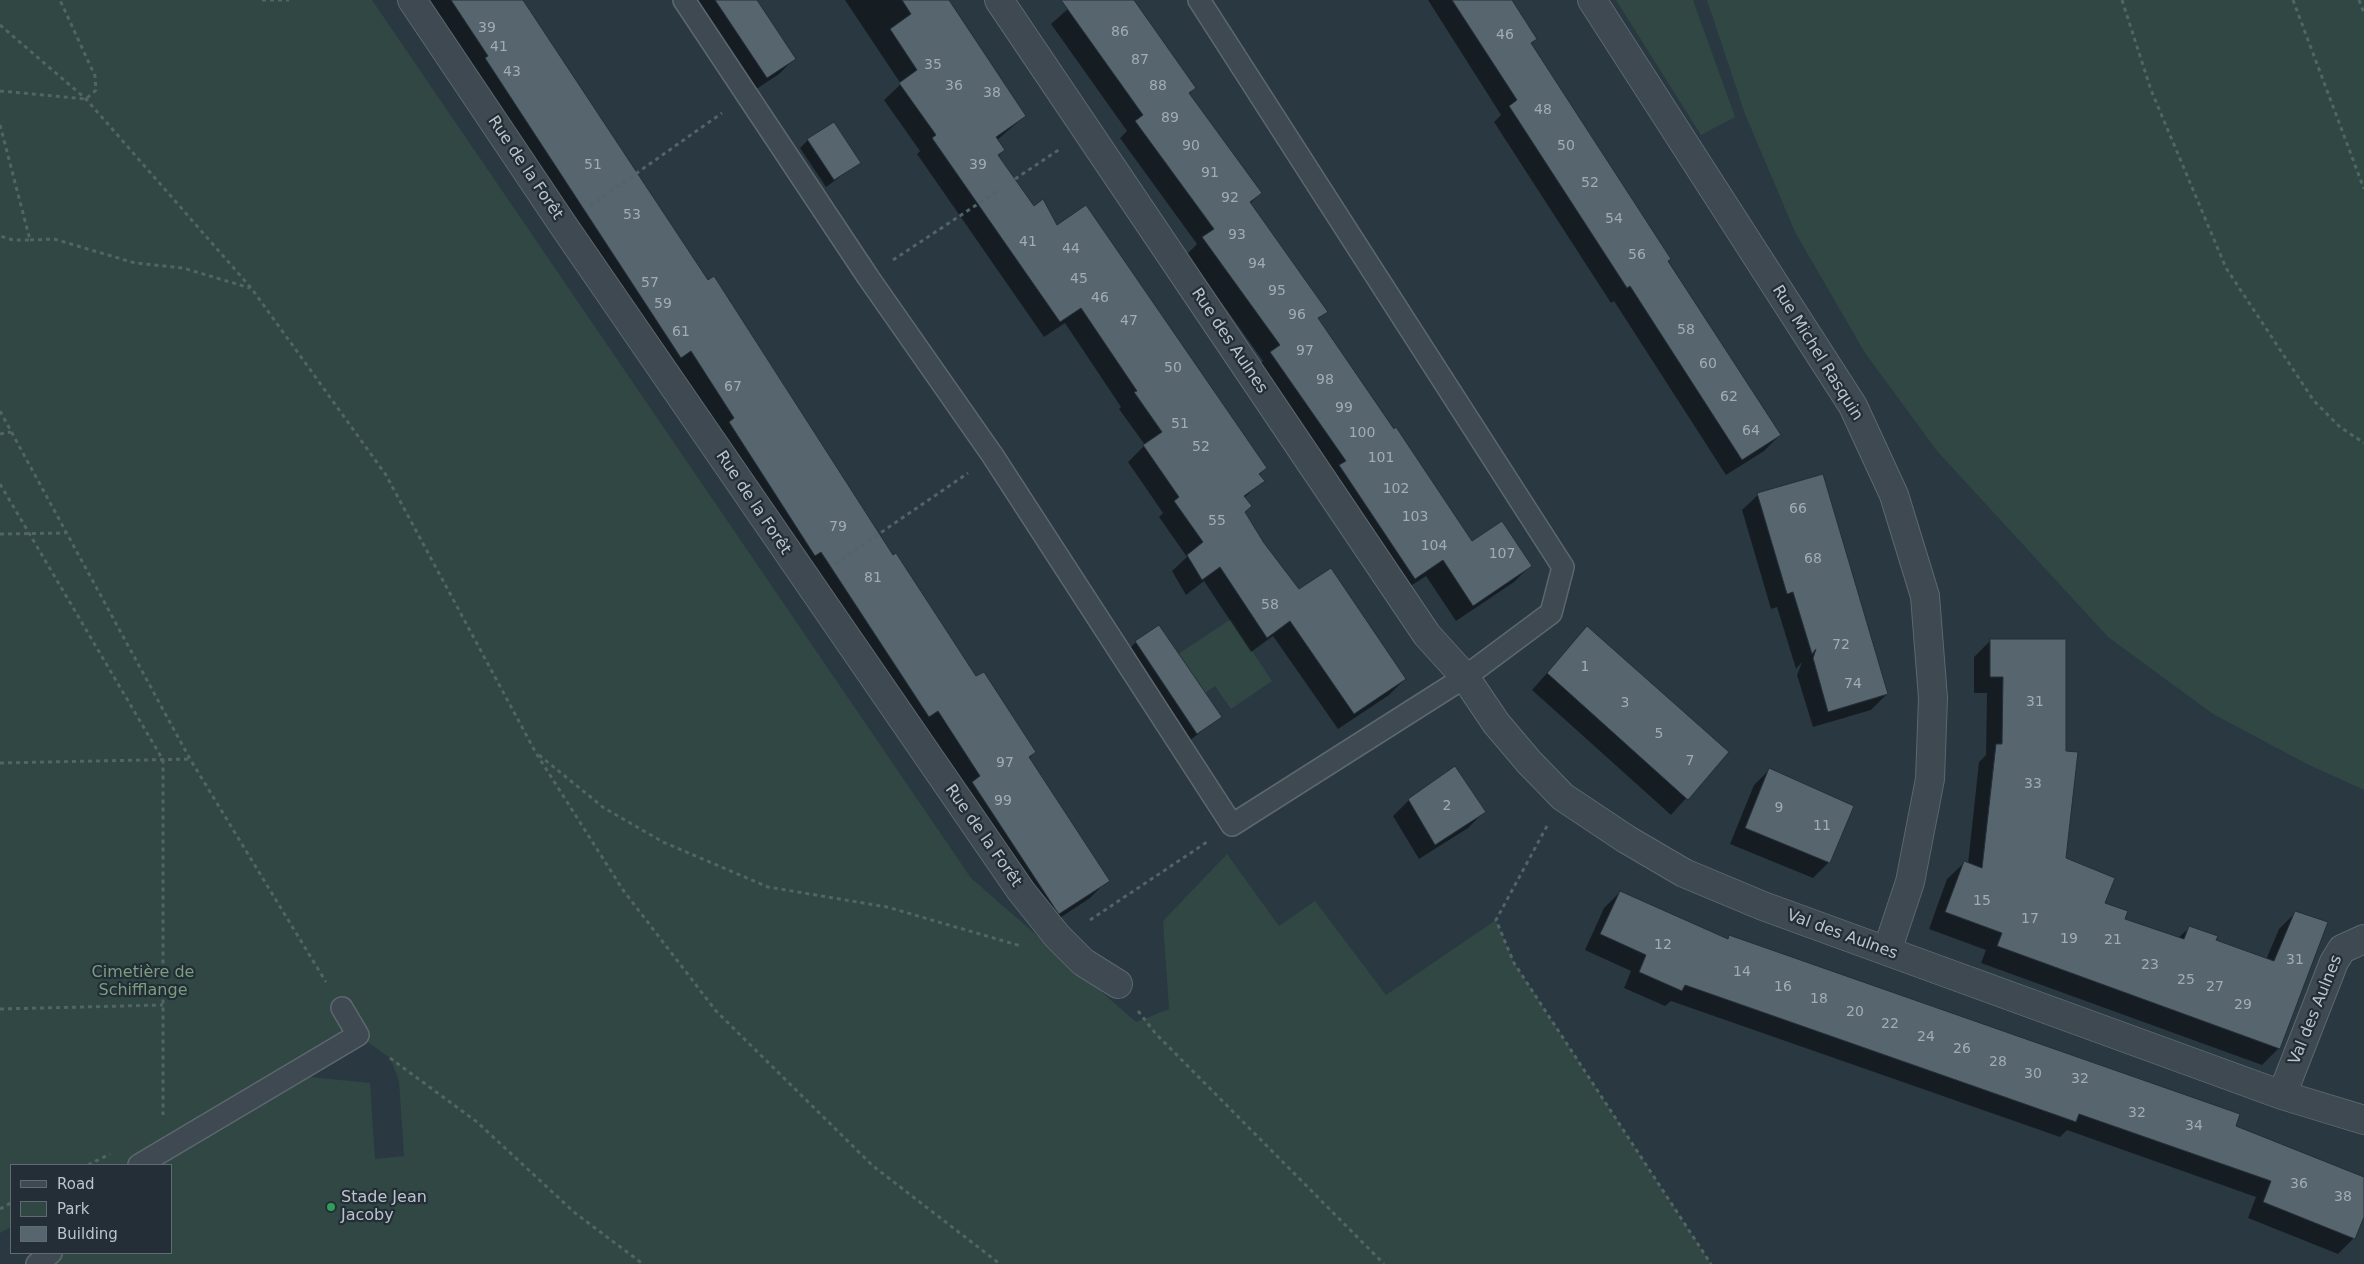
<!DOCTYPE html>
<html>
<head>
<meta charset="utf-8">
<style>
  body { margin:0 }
  #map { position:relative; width:2364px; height:1264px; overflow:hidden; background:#2a3841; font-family:"DejaVu Sans",sans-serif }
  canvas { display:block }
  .legend { position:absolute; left:10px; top:1164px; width:162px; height:90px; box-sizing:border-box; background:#232e37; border:1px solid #606a72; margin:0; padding:6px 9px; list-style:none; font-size:15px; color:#bbc4cb }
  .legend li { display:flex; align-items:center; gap:10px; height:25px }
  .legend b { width:25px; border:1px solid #606a72 }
</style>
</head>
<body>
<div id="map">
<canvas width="2364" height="1264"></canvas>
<ul class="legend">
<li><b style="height:6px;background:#3e4951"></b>Road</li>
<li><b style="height:14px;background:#304744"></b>Park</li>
<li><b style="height:14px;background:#56656e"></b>Building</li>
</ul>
</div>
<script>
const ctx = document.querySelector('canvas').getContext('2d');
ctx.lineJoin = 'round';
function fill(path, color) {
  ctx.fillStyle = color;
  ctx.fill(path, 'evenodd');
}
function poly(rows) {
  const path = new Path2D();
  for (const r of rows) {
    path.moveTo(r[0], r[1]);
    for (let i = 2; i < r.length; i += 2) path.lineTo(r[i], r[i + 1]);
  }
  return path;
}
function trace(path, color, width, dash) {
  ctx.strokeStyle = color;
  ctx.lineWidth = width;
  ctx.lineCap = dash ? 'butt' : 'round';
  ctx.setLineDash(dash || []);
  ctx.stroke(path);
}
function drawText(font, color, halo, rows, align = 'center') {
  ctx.font = font + ' "DejaVu Sans",sans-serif';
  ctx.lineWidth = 4.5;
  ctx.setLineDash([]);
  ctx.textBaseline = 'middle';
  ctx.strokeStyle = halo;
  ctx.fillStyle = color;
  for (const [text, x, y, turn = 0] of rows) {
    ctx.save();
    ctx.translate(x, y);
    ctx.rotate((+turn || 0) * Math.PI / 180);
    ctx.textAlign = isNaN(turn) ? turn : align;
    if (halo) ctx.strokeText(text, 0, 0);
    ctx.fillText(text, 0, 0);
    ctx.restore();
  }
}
fill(poly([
  [0,0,372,0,971,878,1136,1022,1169,1009,1163,921,1227,854,1279,926,1315,901,1386,995,1496,920,1514,963,1711,1264,49,1264,42,1253,171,1253,171,1165,11,1165,11,1227,0,1233],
  [358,1035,390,1058,399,1081,404,1156,375,1159,370,1083,290,1075],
  [1616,0,1693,0,1735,117,1701,135],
  [1707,0,2364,0,2364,790,2307,764,2213,714,2108,637,1937,451,1865,353,1795,232,1745,114],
  [1231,619,1272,681,1231,709,1215,686,1181,710,1154,670]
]), '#304744');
fill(poly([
  [413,0,521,0,707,282,976,678,1035,752,1028,759,1108,880,1090,898,1040,931],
  [691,0,755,0,794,59,779,74,752,92],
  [845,0,948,0,1025,116,997,140,1004,150,998,156,1034,208,1056,226,1266,468,1259,475,1263,481,1244,498,1244,512,1263,544,1298,590,1405,679,1389,695,1338,729,1273,636,1251,652,1204,581,1186,595,1172,571,1187,557,1159,517,1163,513,1128,462,1145,445,1119,409,1121,407,1065,323,1044,337,917,154,920,151,884,100,901,84],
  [1078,0,1132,0,1195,88,1189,94,1260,193,1250,204,1326,311,1318,319,1472,543,1530,566,1514,582,1456,621,1426,576,1398,594,1255,369,1263,361,1187,254,1197,244,1120,138,1127,131,1051,24],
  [1428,0,1510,0,1536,39,1530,45,1780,435,1764,451,1726,475,1614,301,1611,303,1494,122,1501,115],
  [808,140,860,162,826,187,800,148],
  [1758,495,1887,694,1871,710,1813,727,1797,675,1802,662,1796,669,1777,607,1771,609,1742,510],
  [1587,628,1727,752,1671,815,1532,690],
  [1991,640,2064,859,2104,904,2124,920,2178,938,2189,928,2215,941,2266,960,2279,929,2296,912,2279,1048,2262,1065,1981,963,1986,950,1929,929,1947,879,1964,863,1968,864,1979,762,1986,755,1987,693,1974,693,1974,657],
  [1136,642,1220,717,1189,741,1128,650],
  [1769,770,1829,862,1813,878,1730,844,1754,785],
  [1409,800,1484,812,1468,828,1419,859,1393,816],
  [1620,892,1726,940,1730,936,2234,1126,2364,1179,2364,1214,2354,1238,2338,1254,2248,1218,2256,1197,2067,1130,2060,1137,1671,1001,1665,1006,1624,988,1631,971,1585,950,1604,908]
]), '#0007');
const building = poly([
  [451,0,523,0,708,280,714,276,893,555,896,553,976,676,984,672,1036,752,1029,757,1110,881,1059,914,1056,910,972,782,980,776,938,711,929,717,821,552,815,556,729,422,734,418,691,351,681,358,485,58,488,56,451,0],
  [715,0,757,0,796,59,767,78,715,0],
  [902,0,949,0,1026,116,996,137,1005,150,998,155,1034,206,1043,199,1057,225,1086,205,1267,468,1259,474,1265,481,1244,496,1252,506,1245,512,1264,543,1299,589,1331,568,1406,679,1354,714,1290,621,1267,638,1220,567,1202,580,1187,555,1203,542,1174,501,1179,497,1143,445,1162,432,1134,392,1137,391,1081,308,1060,322,932,138,936,135,899,83,917,70,890,29,911,14,902,0],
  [1061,0,1134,0,1196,88,1189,93,1262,193,1250,202,1328,312,1318,318,1394,429,1396,427,1472,541,1502,521,1532,566,1473,606,1443,560,1415,579,1339,465,1346,461,1270,352,1280,345,1202,237,1214,229,1135,121,1143,115,1061,0],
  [1452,0,1512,0,1537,39,1531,43,1671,259,1668,261,1781,435,1742,460,1630,286,1627,288,1509,106,1517,100,1452,0],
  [834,122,861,163,834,180,807,139,834,122],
  [1823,474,1888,694,1828,712,1813,658,1816,649,1812,654,1793,592,1787,594,1757,493,1823,474],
  [1159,625,1222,717,1197,734,1135,641,1159,625],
  [1587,626,1729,752,1688,800,1547,673,1587,626],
  [1990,639,2066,639,2066,751,2078,752,2066,858,2115,878,2105,903,2128,911,2125,919,2184,939,2189,926,2218,936,2216,940,2274,961,2295,911,2328,922,2280,1049,1997,946,2002,933,1945,912,1964,861,1982,868,1996,744,2002,744,2003,677,1990,677,1990,639],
  [1455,766,1486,812,1435,845,1408,799,1455,766],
  [1769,768,1854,806,1830,863,1745,828,1769,768],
  [1620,891,1728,939,1729,935,2240,1114,2236,1126,2364,1177,2364,1217,2355,1239,2263,1202,2271,1181,2079,1114,2076,1122,1685,985,1682,991,1639,972,1646,955,1600,934,1620,891]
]);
fill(building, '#56656e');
trace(building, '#253039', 1);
const lane = poly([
  [684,0,868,277,993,456,1232,825,1465,677,1551,613,1563,567,1199,0],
  [139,1165,358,1035,342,1008],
  [37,1264,51,1253]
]);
const street = poly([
  [412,0,563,225,1021,891,1057,936,1083,962,1118,984],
  [999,0,1427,635,1465,677,1496,723,1529,762,1563,797,1626,839,1684,873,1763,906,2282,1095,2364,1120],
  [1592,0,1853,406,1894,495,1925,596,1933,698,1930,779,1910,882,1887,951],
  [2282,1095,2334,962,2342,949,2364,939]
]);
trace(lane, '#5c676e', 24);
trace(street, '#5c676e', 30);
trace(poly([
  [262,0,289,0],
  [2122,0,2151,90,2226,268,2314,401,2340,427,2364,443],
  [2293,0,2364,189],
  [2359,0,2364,13],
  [0,25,86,99,252,289,386,475,536,753,623,890,716,1011,873,1166,1000,1264],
  [0,91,86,99,96,90,95,76,60,0],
  [0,125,30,240,13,240,0,236],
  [1015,179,1060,149],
  [590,206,722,113],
  [30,240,54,239,135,263,183,268,250,288],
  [893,260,999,190],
  [0,411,190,759,326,982],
  [0,434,11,432],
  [0,484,163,760,163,1115],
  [0,534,65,533],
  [835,564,968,473],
  [539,755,604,808,663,842,768,887,887,907,1021,946],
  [0,763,190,759],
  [1547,826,1496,920,1514,963,1711,1264],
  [1090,920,1207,842],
  [0,1009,163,1005],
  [1138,1011,1156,1034,1384,1264],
  [390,1058,477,1122,575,1213,643,1264],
  [88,1165,110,1154],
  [0,1209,11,1203]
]), '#516564', 3, [4, 4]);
trace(lane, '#3e4951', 21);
trace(street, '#3e4951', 28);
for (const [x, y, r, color] of [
  [331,1207,5,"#2e9e5b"]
]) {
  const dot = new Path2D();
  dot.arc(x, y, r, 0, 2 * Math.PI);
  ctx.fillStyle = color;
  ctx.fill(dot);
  trace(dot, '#232e37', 2);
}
drawText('14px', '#a2acb4', null, [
  ["39",487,28],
  ["86",1120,32],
  ["46",1505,35],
  ["41",499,47],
  ["87",1140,60],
  ["35",933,65],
  ["43",512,72],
  ["36",954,86],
  ["88",1158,86],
  ["38",992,93],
  ["48",1543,110],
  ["89",1170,118],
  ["90",1191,146],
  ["50",1566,146],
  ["51",593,165],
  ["39",978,165],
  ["91",1210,173],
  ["52",1590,183],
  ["92",1230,198],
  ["53",632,215],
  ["54",1614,219],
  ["93",1237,235],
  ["41",1028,242],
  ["44",1071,249],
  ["56",1637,255],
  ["94",1257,264],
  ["45",1079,279],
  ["57",650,283],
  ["95",1277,291],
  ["46",1100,298],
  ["59",663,304],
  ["96",1297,315],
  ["47",1129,321],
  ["58",1686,330],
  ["61",681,332],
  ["97",1305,351],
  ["60",1708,364],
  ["50",1173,368],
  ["98",1325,380],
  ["67",733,387],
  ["62",1729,397],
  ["99",1344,408],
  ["51",1180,424],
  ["64",1751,431],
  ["100",1362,433],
  ["52",1201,447],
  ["101",1381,458],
  ["102",1396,489],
  ["66",1798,509],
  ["103",1415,517],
  ["55",1217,521],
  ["79",838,527],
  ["104",1434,546],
  ["107",1502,554],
  ["68",1813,559],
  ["81",873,578],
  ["58",1270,605],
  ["72",1841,645],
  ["1",1585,667],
  ["74",1853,684],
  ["31",2035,702],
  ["3",1625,703],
  ["5",1659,734],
  ["7",1690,761],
  ["97",1005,763],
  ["33",2033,784],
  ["99",1003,801],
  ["2",1447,806],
  ["9",1779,808],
  ["11",1822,826],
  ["15",1982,901],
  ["17",2030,919],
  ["19",2069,939],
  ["21",2113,940],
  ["12",1663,945],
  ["31",2295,960],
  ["23",2150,965],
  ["14",1742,972],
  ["25",2186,980],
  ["16",1783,987],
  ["27",2215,987],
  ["18",1819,999],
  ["29",2243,1005],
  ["20",1855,1012],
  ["22",1890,1024],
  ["24",1926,1037],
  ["26",1962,1049],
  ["28",1998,1062],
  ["30",2033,1074],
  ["32",2080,1079],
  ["32",2137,1113],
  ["34",2194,1126],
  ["36",2299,1184],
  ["38",2343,1197]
]);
drawText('16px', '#bbc4cb', '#232e37', [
  ["Rue de la Forêt",525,168,56],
  ["Rue des Aulnes",1229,341,56],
  ["Rue Michel Rasquin",1817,353,58],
  ["Rue de la Forêt",753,503,56],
  ["Rue de la Forêt",983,836,55],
  ["Val des Aulnes",1842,935,20],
  ["Val des Aulnes",2316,1010,-68]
]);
drawText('16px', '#7c9e7e', '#232e37', [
  ["Cimetière de",143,973],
  ["Schifflange",143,991]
]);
drawText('16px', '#bbc4cb', '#232e37', [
  ["Stade Jean",341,1198],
  ["Jacoby",341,1216]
], 'left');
</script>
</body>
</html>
